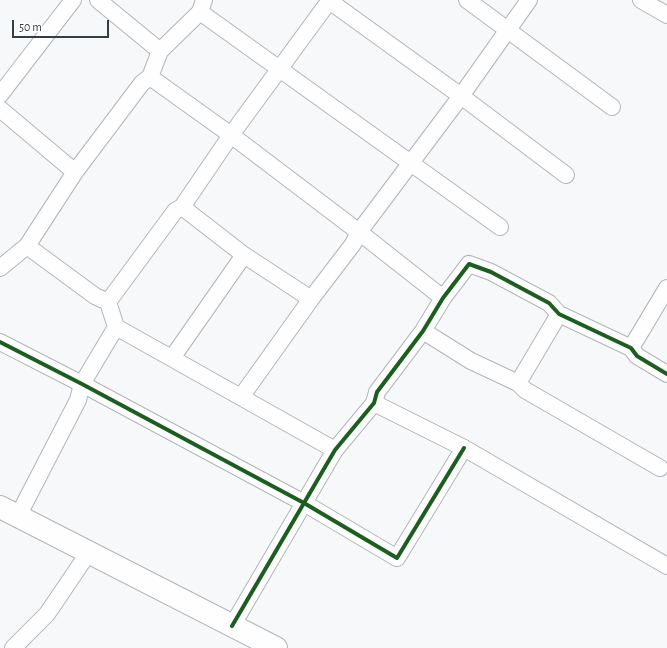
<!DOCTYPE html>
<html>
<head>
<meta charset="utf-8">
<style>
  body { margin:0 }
  #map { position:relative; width:667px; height:648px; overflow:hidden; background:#f6f8fa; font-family:"Alegreya Sans",sans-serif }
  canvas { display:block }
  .scale { position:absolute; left:12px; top:20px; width:97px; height:18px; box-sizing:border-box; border:2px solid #343d43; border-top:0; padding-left:5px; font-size:12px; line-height:14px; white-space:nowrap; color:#343d43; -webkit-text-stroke:3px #fff; paint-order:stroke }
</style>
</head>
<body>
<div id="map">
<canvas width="667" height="648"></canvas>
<div class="scale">50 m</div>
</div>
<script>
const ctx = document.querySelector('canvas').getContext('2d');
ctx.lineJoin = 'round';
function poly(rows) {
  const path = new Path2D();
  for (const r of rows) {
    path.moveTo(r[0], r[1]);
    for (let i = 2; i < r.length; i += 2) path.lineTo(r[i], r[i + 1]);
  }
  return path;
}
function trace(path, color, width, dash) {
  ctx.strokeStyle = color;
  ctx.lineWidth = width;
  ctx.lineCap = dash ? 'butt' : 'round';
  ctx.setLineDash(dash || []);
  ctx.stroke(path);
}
const minor = poly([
  [98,0,160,51],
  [328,0,461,96,566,175],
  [467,0,612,107],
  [641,0,667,15],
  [200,12,500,227],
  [150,77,231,135,359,232,443,298],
  [0,95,73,0],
  [0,109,75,172],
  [182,207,244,255,311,299],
  [27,246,95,296,108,302,116,327,335,450],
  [0,268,27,246,75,172,142,83,150,77,160,51,200,12,204,0],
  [108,302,175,211,182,207,231,135,330,0],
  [423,331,471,361,518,383,525,390,660,468],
  [0,342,82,384,304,503,397,558,464,448],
  [631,348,667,288],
  [172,358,244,255],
  [518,383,559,314],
  [241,397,311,299,353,244,359,232,461,96,529,0],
  [374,403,464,448,667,566],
  [18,516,78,400,82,384,116,327],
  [232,626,335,450,374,403,377,392,423,331,443,298,469,264,491,272,549,303,559,314,631,348,637,356,667,374],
  [13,648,47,614,89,552]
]);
const secondary = poly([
  [0,507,276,648]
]);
trace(minor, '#b1b5b9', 18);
trace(secondary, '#b1b5b9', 24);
trace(minor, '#fefefe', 16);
trace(secondary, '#fefefe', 22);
trace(poly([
  [0,342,82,384,304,503,397,558,464,448],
  [232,626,335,450,374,403,377,392,423,331,443,298,469,264,491,272,549,303,559,314,631,348,637,356,667,374]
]), '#1b5e20', 4);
</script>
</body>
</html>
